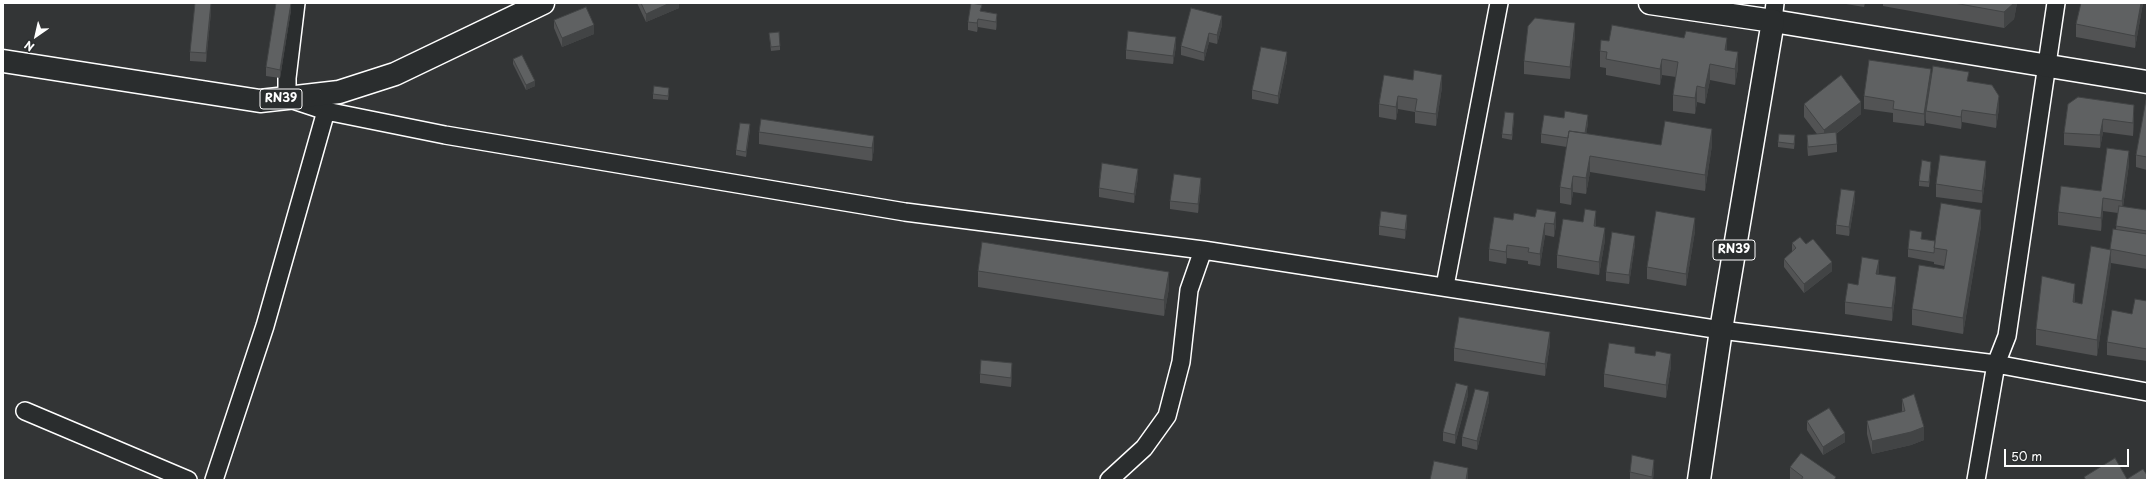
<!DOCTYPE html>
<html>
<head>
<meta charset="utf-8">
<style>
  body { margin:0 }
  #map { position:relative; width:2150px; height:483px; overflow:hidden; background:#333536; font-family:"Playpen Sans",sans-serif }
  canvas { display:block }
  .frame { position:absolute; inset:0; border:4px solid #fff; pointer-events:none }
  .north { position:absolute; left:16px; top:16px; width:40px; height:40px; -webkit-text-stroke:3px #2a2d2e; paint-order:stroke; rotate:214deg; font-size:11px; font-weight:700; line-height:16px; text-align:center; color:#fff }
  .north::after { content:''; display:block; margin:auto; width:14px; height:18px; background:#fff; clip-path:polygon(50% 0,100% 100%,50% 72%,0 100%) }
  .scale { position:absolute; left:2004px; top:449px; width:125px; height:18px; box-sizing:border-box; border:2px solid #fff; border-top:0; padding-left:5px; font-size:12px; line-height:14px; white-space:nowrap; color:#fff; -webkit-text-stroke:3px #2a2d2e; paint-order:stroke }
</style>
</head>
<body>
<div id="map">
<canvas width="2150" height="483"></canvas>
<div class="frame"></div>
<div class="north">N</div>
<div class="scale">50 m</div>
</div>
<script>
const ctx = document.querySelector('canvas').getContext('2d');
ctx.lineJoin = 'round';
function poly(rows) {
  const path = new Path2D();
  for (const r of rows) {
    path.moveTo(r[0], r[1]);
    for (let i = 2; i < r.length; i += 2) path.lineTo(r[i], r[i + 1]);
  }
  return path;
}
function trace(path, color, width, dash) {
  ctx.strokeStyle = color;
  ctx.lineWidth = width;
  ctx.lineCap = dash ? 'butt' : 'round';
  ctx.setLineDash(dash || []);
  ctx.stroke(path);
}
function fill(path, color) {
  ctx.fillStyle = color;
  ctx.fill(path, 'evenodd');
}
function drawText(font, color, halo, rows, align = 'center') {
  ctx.font = font + ' "Playpen Sans",sans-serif';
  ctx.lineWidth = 3.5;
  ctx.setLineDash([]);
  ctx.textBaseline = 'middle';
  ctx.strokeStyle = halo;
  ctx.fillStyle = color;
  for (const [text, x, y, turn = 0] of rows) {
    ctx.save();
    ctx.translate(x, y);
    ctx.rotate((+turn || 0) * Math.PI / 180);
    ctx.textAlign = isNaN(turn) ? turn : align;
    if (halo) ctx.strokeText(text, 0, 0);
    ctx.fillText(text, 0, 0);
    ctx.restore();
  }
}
const minor = poly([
  [296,3,287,78,287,98,326,111,445,135,905,212,1203,250,1721,330,1996,364,2147,392],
  [1773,21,1775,3],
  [1445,286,1499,3],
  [25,411,188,480],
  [214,480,265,326,326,111],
  [1109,480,1144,448,1167,416,1181,362,1189,290,1203,250],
  [1976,480,1996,364,2007,336,2056,3]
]);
const major = poly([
  [1773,21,2147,82]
]);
const highway = poly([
  [1650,3,1773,21,1721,330,1699,480],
  [3,61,260,101,287,98,339,92,395,74,543,3]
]);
trace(minor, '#fff', 20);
trace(major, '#fff', 25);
trace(highway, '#fff', 25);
trace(minor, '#2a2d2e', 17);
trace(major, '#2a2d2e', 22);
trace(highway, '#2a2d2e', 22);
fill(poly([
  [637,3,679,3,679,8,646,22],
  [1840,3,1865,3,1864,7],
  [1883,3,2017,3,2014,19,2004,28,1883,6],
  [2143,3,2135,48,2076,37,2076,24],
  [291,10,280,78,266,76,266,67],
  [982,11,997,14,997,23,996,30,978,27,977,32,968,30,968,22],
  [211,12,206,62,190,61,190,52],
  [554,20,594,34,562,47,554,28],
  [1222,25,1217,44,1209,42,1204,61,1181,55,1181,46],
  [769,33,780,46,780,50,771,51],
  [1575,35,1570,79,1524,74,1524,61],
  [1684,38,1727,50,1738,68,1735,85,1710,80,1705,104,1697,102,1695,114,1673,111,1673,95,1676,77,1662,75,1660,85,1606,75,1606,68,1600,67,1600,51,1609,41],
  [1176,46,1173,64,1126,59,1126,50],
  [513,59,535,86,526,90,513,64],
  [1287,61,1278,104,1252,99,1252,90],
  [1384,75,1442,87,1436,126,1415,123,1415,112,1398,109,1396,120,1379,117,1379,104],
  [1969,81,1999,108,1996,128,1962,122,1961,129,1926,123,1926,117,1924,126,1893,122,1893,113,1864,109,1864,96],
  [669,92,668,100,653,99,653,94],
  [2147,100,2147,170,2136,167,2136,155],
  [1804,104,1861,114,1836,134,1837,144,1837,152,1808,156,1807,144,1807,135,1817,134,1804,117],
  [2068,104,2134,118,2133,136,2103,132,2100,148,2064,145,2064,133],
  [1514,118,1512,140,1502,138,1502,134],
  [1588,123,1586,134,1661,145,1712,145,1705,191,1590,172,1586,194,1573,192,1571,205,1560,203,1560,187,1567,147,1541,143,1541,134],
  [750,129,746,157,736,155,736,150],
  [759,132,874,148,872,161,759,144],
  [1795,140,1794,149,1778,147,1778,142],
  [2129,164,2123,207,2147,210,2147,269,2111,263,2097,356,2036,345,2036,329,2075,300,2075,302,2082,304,2110,249,2116,229,2118,213,2103,211,2101,231,2058,225,2058,212,2101,191],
  [1931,166,1929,187,1919,186,1919,181],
  [1986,174,1982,203,1936,197,1936,184],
  [1138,177,1134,203,1099,197,1099,188],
  [1201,187,1198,213,1170,209,1170,201],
  [1855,200,1849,236,1836,234,1836,225],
  [1514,213,1556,225,1554,237,1545,235,1540,266,1528,264,1528,261,1507,258,1506,264,1489,261,1489,249,1513,220],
  [1583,222,1596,224,1596,226,1605,240,1599,275,1557,268,1557,255],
  [1407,224,1405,239,1379,235,1379,226],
  [1981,226,1963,334,1912,325,1912,309,1944,269,1944,266,1934,264,1934,262,1908,257,1908,249,1922,239,1935,241],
  [1695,231,1686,286,1647,279,1647,267],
  [1792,243,1806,244,1832,271,1804,293,1784,267,1784,259,1792,252],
  [1635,244,1629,284,1606,281,1606,272],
  [978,271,1169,288,1164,316,978,287],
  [1879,273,1878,274,1896,290,1892,321,1845,314,1845,302,1858,285],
  [2147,301,2147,361,2107,355,2107,342,2132,314],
  [1550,344,1545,376,1454,361,1454,348],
  [1635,353,1671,366,1666,398,1604,387,1604,374],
  [1012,372,1011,387,980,383,980,374],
  [1468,395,1455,444,1443,441,1443,432],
  [1902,399,1924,440,1911,445,1872,454,1867,434,1867,421,1902,412],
  [1489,401,1477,450,1462,446,1462,437],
  [1807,421,1845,442,1823,455,1807,430],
  [1790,467,1836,480,1790,480],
  [1654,469,1653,480,1630,480,1630,472]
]), '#525354');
fill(poly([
  [211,3,211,12,206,62,206,53],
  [291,3,291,10,280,78,280,70],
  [670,3,679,3,679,8,646,22,646,14],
  [2014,3,2017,3,2014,19,2004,28,2004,12],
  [2141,3,2143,3,2135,48,2135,36],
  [997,14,997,23,996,30,996,22],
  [1222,16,1222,25,1217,44,1217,35],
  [978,19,978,27,977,32,977,23],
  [1575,23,1575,35,1570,79,1570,67],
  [594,25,594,34,562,47,562,38],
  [1209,33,1209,42,1204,61,1204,53],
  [1176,37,1176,46,1173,64,1173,56],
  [1727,38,1727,54,1725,50],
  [1287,52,1287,61,1278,104,1278,96],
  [1738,52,1738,68,1735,85,1735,69],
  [1662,59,1662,75,1660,85,1660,69],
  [1710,64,1710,80,1705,104,1705,88],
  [1931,69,1931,82,1926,111,1926,117,1924,126,1924,114],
  [1442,75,1442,87,1436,126,1436,114],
  [535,81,535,86,526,90,526,85],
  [1697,86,1697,102,1695,114,1695,98],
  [1398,96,1398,109,1396,120,1396,107],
  [1999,96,1999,108,1996,128,1996,115],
  [1861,102,1861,114,1824,143,1824,130],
  [2134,105,2134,118,2133,136,2133,123],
  [1962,110,1962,122,1961,129,1961,117],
  [1514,113,1514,118,1512,140,1512,135],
  [1588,115,1588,123,1584,149,1584,140],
  [2103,119,2103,132,2100,148,2100,135],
  [750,124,750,129,746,157,746,152],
  [1712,129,1712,145,1705,191,1705,175],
  [874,136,874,148,872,161,872,148],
  [2129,151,2129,164,2122,213,2122,201],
  [1590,156,1590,172,1586,194,1586,178],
  [1986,161,1986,174,1982,203,1982,191],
  [1138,169,1138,177,1134,203,1134,194],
  [1573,176,1573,192,1571,205,1571,189],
  [1201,178,1201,187,1198,213,1198,204],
  [1855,191,1855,200,1849,236,1849,227],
  [2103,198,2103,211,2101,231,2101,218],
  [1981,210,1981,226,1963,334,1963,318],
  [1596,211,1596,224,1594,239,1594,226],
  [1556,212,1556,225,1554,237,1554,224],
  [1407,215,1407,224,1405,239,1405,230],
  [1695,218,1695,231,1686,286,1686,274],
  [1545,223,1545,235,1540,266,1540,254],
  [1605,228,1605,240,1599,275,1599,262],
  [1635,236,1635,244,1629,284,1629,275],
  [1507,245,1507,258,1506,264,1506,252],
  [2111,250,2111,266,2097,356,2097,340],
  [1879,260,1879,273,1876,287,1876,274],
  [1832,262,1832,271,1804,293,1804,284],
  [1169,272,1169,288,1164,316,1164,300],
  [1896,277,1896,290,1892,321,1892,308],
  [2075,284,2075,300,2073,318,2073,302],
  [1550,332,1550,344,1545,376,1545,364],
  [1671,354,1671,366,1666,398,1666,385],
  [1012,363,1012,372,1011,387,1011,378],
  [1468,386,1468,395,1455,444,1455,435],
  [1489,392,1489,401,1477,450,1477,441],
  [1924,427,1924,440,1911,445,1872,454,1872,441],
  [1845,433,1845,442,1823,455,1823,447],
  [1654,460,1654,469,1653,480,1652,480],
  [1468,468,1468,480,1466,480]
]), '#424445');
const building = poly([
  [195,3,211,3,206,53,190,52,195,3],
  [276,3,291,3,280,70,266,67,276,3],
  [641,3,670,3,646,14,641,3],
  [971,3,982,5,980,11,997,14,996,22,978,19,977,23,968,22,971,3],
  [1954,3,2014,3,2004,12,1954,3],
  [2081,3,2141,3,2135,36,2076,24,2081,3],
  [586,7,594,25,562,38,554,20,586,7],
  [1191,8,1222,16,1217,35,1209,33,1204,53,1181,46,1191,8],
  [1535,18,1575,23,1570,67,1524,61,1528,26,1535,18],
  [1612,25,1684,38,1686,31,1727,38,1725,50,1738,52,1735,69,1710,64,1705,88,1697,86,1695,98,1673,95,1678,62,1662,59,1660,69,1606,59,1607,52,1600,51,1601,40,1609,41,1612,25],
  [1128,31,1176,37,1173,56,1126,50,1128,31],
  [779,32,780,46,771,47,769,33,779,32],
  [1261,47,1287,52,1278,96,1252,90,1261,47],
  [522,55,535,81,526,85,513,59,522,55],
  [1869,60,1931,69,1924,114,1893,109,1894,101,1864,96,1869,60],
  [1933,66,1969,72,1967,81,1992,85,1999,96,1996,115,1962,110,1961,117,1926,111,1933,66],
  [1414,70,1442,75,1436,114,1415,111,1417,99,1398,96,1396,107,1379,104,1384,75,1413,80,1414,70],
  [1841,75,1861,102,1824,130,1804,104,1841,75],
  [654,86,669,88,668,96,653,94,654,86],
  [2078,97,2134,105,2133,123,2103,119,2100,135,2064,133,2068,104,2078,97],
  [2146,100,2147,100,2147,157,2136,155,2146,100],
  [1565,111,1588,115,1585,133,1569,131,1568,138,1541,134,1544,115,1564,118,1565,111],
  [1505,112,1514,113,1512,135,1502,134,1505,112],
  [761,119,874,136,872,148,759,132,761,119],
  [1665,121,1712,129,1705,175,1590,156,1586,178,1573,176,1571,189,1560,187,1569,131,1661,145,1665,121],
  [740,123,750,124,746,152,736,150,740,123],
  [1836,132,1837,144,1808,147,1807,135,1836,132],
  [1779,134,1795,135,1794,144,1778,142,1779,134],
  [2107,148,2129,151,2122,201,2103,198,2101,218,2058,212,2061,186,2101,191,2107,148],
  [1940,155,1986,161,1982,191,1936,184,1940,155],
  [1922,160,1931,162,1929,182,1919,181,1922,160],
  [1102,163,1138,169,1134,194,1099,188,1102,163],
  [1174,174,1201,178,1198,204,1170,201,1174,174],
  [1841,189,1855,191,1849,227,1836,225,1841,189],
  [1941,203,1981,210,1963,318,1912,309,1919,265,1944,269,1947,250,1934,248,1941,203],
  [2119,206,2147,210,2147,231,2116,226,2119,206],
  [1537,209,1556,212,1554,224,1545,223,1540,254,1528,252,1529,248,1507,245,1506,252,1489,249,1494,217,1513,220,1514,213,1535,217,1537,209],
  [1585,209,1596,211,1594,226,1605,228,1599,262,1557,255,1563,219,1583,222,1585,209],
  [1381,211,1407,215,1405,230,1379,226,1381,211],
  [1656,211,1695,218,1686,274,1647,267,1656,211],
  [2113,229,2147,234,2147,256,2110,249,2113,229],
  [1910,230,1922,232,1921,239,1935,241,1934,253,1908,249,1910,230],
  [1612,232,1635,236,1629,275,1606,272,1612,232],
  [1800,237,1806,244,1813,239,1832,262,1804,284,1784,259,1796,248,1792,243,1800,237],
  [982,242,1169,272,1164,300,978,271,982,242],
  [2091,246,2111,250,2097,340,2036,329,2042,276,2075,284,2073,302,2082,304,2091,246],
  [1862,257,1879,260,1876,274,1896,277,1892,308,1845,302,1848,283,1858,285,1862,257],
  [2135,299,2147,301,2147,349,2107,342,2112,310,2132,314,2135,299],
  [1459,317,1550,332,1545,364,1454,348,1459,317],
  [1609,343,1635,347,1635,353,1655,356,1656,351,1671,354,1666,385,1604,374,1609,343],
  [981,360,1012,363,1011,378,980,374,981,360],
  [1456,383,1468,386,1455,435,1443,432,1456,383],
  [1475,389,1489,392,1477,441,1462,437,1475,389],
  [1914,394,1924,427,1911,432,1872,441,1867,421,1905,411,1902,399,1914,394],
  [1829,408,1845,433,1823,447,1807,421,1829,408],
  [1801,453,1836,477,1834,480,1801,480,1803,477,1790,467,1801,453],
  [1632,455,1654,460,1652,477,1630,472,1632,455],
  [2115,458,2127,479,2143,469,2147,475,2147,480,2086,480,2084,477,2115,458],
  [1434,461,1468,468,1466,480,1430,480,1434,461]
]);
fill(building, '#5f6162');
trace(building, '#424445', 1);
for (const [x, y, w] of [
  [281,99,42],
  [1734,250,42]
]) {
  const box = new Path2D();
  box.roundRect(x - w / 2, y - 10, w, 20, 3);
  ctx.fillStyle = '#2a2d2e';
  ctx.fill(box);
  trace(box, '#fff', 1);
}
drawText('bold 12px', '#fff', null, [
  ["RN39",281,99],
  ["RN39",1734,250]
]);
</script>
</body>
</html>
